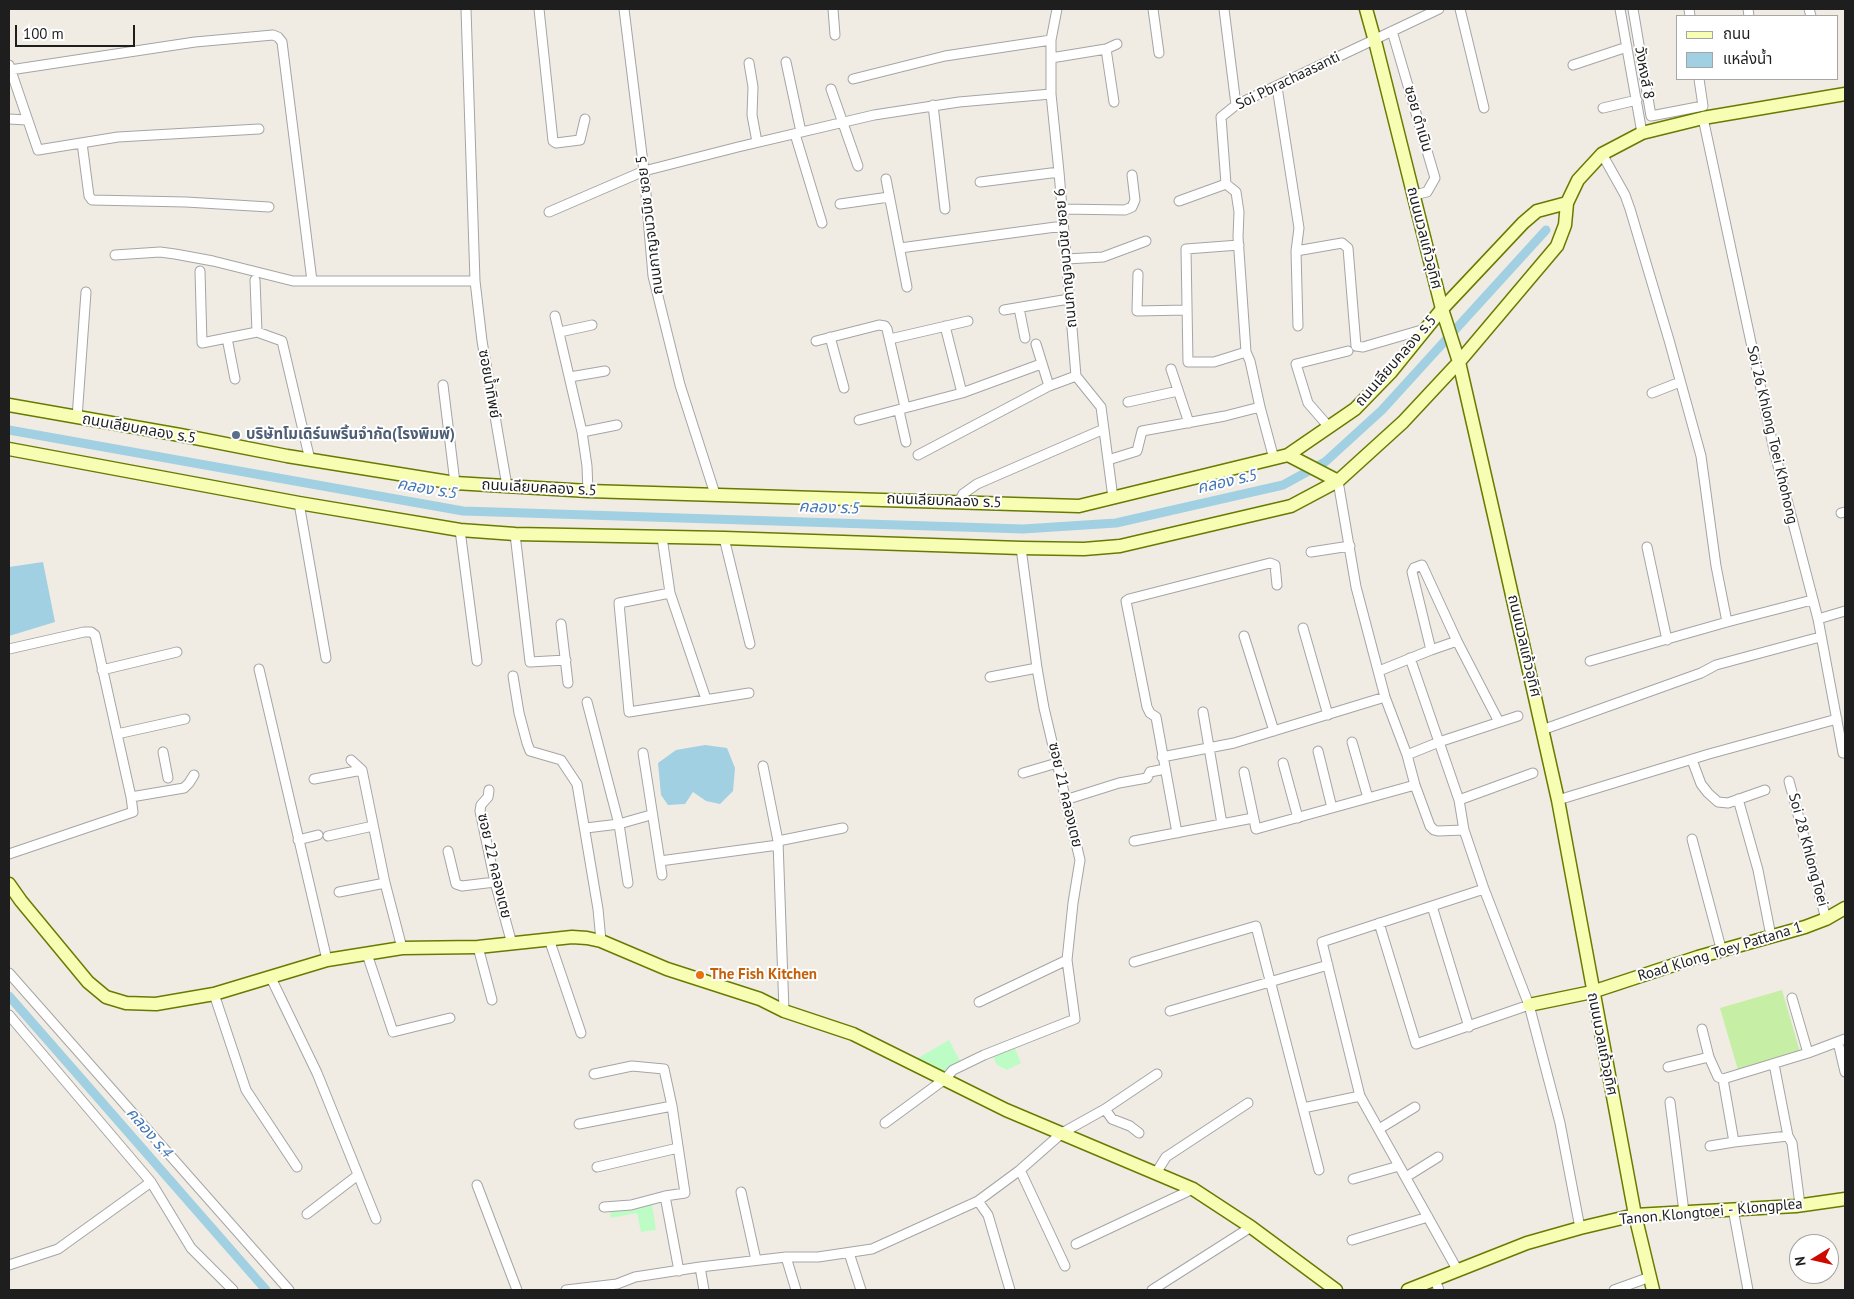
<!DOCTYPE html>
<html>
<head>
<meta charset="utf-8">
<style>
  body { margin:0 }
  #map { position:relative; width:1854px; height:1299px; overflow:hidden; background:#f0ece4; font-family:"PT Sans","Noto Sans Thai",sans-serif }
  canvas { display:block }
  .frame { position:absolute; inset:0; border:10px solid #1e1e1e; pointer-events:none }
  .legend { position:absolute; left:1676px; top:15px; width:162px; height:65px; box-sizing:border-box; background:#fff; border:1px solid #a5a5a5; margin:0; padding:6px 9px; list-style:none; font-size:15px; color:#1e1e1e }
  .legend li { display:flex; align-items:center; gap:10px; height:25px }
  .legend b { width:25px; border:1px solid #a5a5a5 }
  .north { position:absolute; left:1789px; top:1234px; width:50px; height:50px; box-sizing:border-box; background:#fff; border:1px solid #a5a5a5; border-radius:50%; rotate:261deg; font-size:14px; font-weight:700; line-height:20px; text-align:center; color:#1e1e1e }
  .north::after { content:''; display:block; margin:auto; width:18px; height:22px; background:#cd0900; clip-path:polygon(50% 0,100% 100%,50% 72%,0 100%) }
  .scale { position:absolute; left:15px; top:25px; width:120px; height:22px; box-sizing:border-box; border:2px solid #1e1e1e; border-top:0; padding-left:6px; font-size:15px; line-height:18px; white-space:nowrap; color:#1e1e1e; -webkit-text-stroke:4px #fff; paint-order:stroke }
</style>
</head>
<body>
<div id="map">
<canvas width="1854" height="1299"></canvas>
<div class="frame"></div>
<ul class="legend">
<li><b style="height:6px;background:#f7feb3"></b>ถนน</li>
<li><b style="height:14px;background:#a0d0e1"></b>แหล่งน้ำ</li>
</ul>
<div class="north">N</div>
<div class="scale">100 m</div>
</div>
<script>
const ctx = document.querySelector('canvas').getContext('2d');
ctx.lineJoin = 'round';
function fill(path, color) {
  ctx.fillStyle = color;
  ctx.fill(path, 'evenodd');
}
function poly(rows) {
  const path = new Path2D();
  for (const r of rows) {
    path.moveTo(r[0], r[1]);
    for (let i = 2; i < r.length; i += 2) path.lineTo(r[i], r[i + 1]);
  }
  return path;
}
function trace(path, color, width, dash) {
  ctx.strokeStyle = color;
  ctx.lineWidth = width;
  ctx.lineCap = dash ? 'butt' : 'round';
  ctx.setLineDash(dash || []);
  ctx.stroke(path);
}
function drawText(font, color, halo, rows, align = 'center') {
  ctx.font = font + ' "PT Sans","Noto Sans Thai",sans-serif';
  ctx.lineWidth = 4;
  ctx.setLineDash([]);
  ctx.textBaseline = 'middle';
  ctx.strokeStyle = halo;
  ctx.fillStyle = color;
  for (const [text, x, y, turn = 0] of rows) {
    ctx.save();
    ctx.translate(x, y);
    ctx.rotate((+turn || 0) * Math.PI / 180);
    ctx.textAlign = isNaN(turn) ? turn : align;
    if (halo) ctx.strokeText(text, 0, 0);
    ctx.fillText(text, 0, 0);
    ctx.restore();
  }
}
fill(poly([
  [1782,990,1800,1052,1738,1070,1720,1008]
]), '#c6eea5');
fill(poly([
  [949,1040,960,1061,944,1071,916,1059],
  [1014,1046,1021,1063,1007,1070,997,1065,992,1054],
  [652,1204,656,1230,641,1232,637,1213,611,1218,610,1212]
]), '#bdfdc5');
fill(poly([
  [43,562,55,622,9,636,9,567],
  [705,745,727,748,735,768,733,791,720,804,706,801,693,792,685,804,668,805,661,795,658,763,676,750]
]), '#a0d0e1');
trace(poly([
  [9,430,463,511,1023,529,1116,523,1283,485,1325,462,1382,410,1546,230],
  [9,996,266,1290]
]), '#a0d0e1', 9);
const street = poly([
  [466,9,475,281,482,341,507,486],
  [539,9,553,141,556,143,580,140,585,119],
  [624,9,644,171,653,276,680,385,715,494],
  [833,9,835,35],
  [1057,9,1051,40,1051,94,1059,172,1076,376,1101,407,1113,498],
  [1153,9,1159,53],
  [1224,9,1236,105],
  [1460,9,1484,108],
  [1620,9,1642,133],
  [1633,9,1651,116,1703,106,1699,79],
  [1689,9,1690,16],
  [1748,9,1749,16],
  [1809,9,1811,16],
  [1392,31,1435,178,1427,192,1414,195],
  [1106,49,1114,102],
  [1051,58,1106,49,1117,44],
  [786,62,801,132],
  [749,63,753,87,752,115,757,142],
  [9,65,38,150,118,137,259,129],
  [1573,65,1627,47],
  [10,70,195,42,273,35,278,37,282,42,312,281],
  [853,79,945,56,1051,40],
  [1277,87,1299,228,1296,251,1298,326],
  [831,89,858,166],
  [933,105,945,209],
  [1603,108,1637,100],
  [1703,118,1774,450,1818,619,1843,753,1845,753],
  [9,119,27,120],
  [795,134,822,223],
  [82,143,89,196,92,200,186,202,269,207],
  [1602,154,1625,195,1630,209,1669,340,1701,456,1716,566,1727,622],
  [886,179,907,287],
  [980,182,1059,172],
  [1226,184,1221,117,1236,105,1439,9],
  [840,204,889,197],
  [1062,209,1125,210,1132,207,1135,200,1132,175],
  [549,212,644,171,738,147,874,115,959,102,1051,94],
  [1239,245,1186,249,1188,362,1214,362,1246,352],
  [900,248,1063,226],
  [1296,251,1342,243,1348,248,1356,346,1363,347,1425,329],
  [115,255,160,252,175,254,213,261,293,281,475,281],
  [1066,259,1103,257,1146,241],
  [200,271,202,343,257,332,282,341,310,460],
  [1138,274,1137,311,1187,310],
  [255,280,257,332],
  [1019,308,1025,338],
  [1004,310,1069,299],
  [555,316,582,432,587,466,588,491],
  [945,326,962,393],
  [560,332,592,325],
  [830,337,844,388],
  [227,338,235,379],
  [890,339,968,321],
  [816,341,879,325,885,326,887,329,905,407],
  [1036,344,1049,386],
  [1171,369,1189,423],
  [570,377,605,371],
  [443,385,455,483],
  [1652,393,1680,382],
  [1128,402,1178,391],
  [1260,407,1274,459],
  [899,411,906,442],
  [77,418,86,292],
  [859,420,962,393,1041,364],
  [1329,427,1308,403,1296,364,1348,351],
  [582,432,617,425],
  [918,455,1049,386,1076,376],
  [1108,460,1137,451,1142,431,1225,416,1260,407,1250,361,1246,352,1238,237,1239,212,1236,192,1226,184,1179,201],
  [1338,481,1356,587,1385,697,1407,755,1415,785,1430,826,1434,830,1438,831,1464,830,1484,889,1529,1005,1560,1123,1580,1228],
  [959,502,963,494,977,484,1104,429],
  [299,503,326,658],
  [1841,513,1845,512],
  [460,530,477,661],
  [515,534,530,662,566,660],
  [662,537,670,593,706,699],
  [724,538,750,644],
  [1647,547,1667,640],
  [1311,552,1350,546],
  [670,593,619,603,629,712,749,693],
  [1818,619,1845,611],
  [561,624,568,683],
  [1303,628,1328,715],
  [1244,636,1274,731],
  [9,649,84,632,91,632,95,635,117,734,185,719],
  [1431,650,1412,572,1414,568,1422,565,1457,641,1499,722],
  [1410,658,1459,800,1464,830],
  [1590,661,1727,622,1812,600],
  [259,669,327,960],
  [102,670,177,652],
  [1379,671,1431,650,1457,641],
  [513,676,519,713,527,743,530,751,561,760,577,784,598,909,601,941],
  [990,677,1037,668],
  [587,702,619,824,628,883],
  [1203,712,1222,824],
  [1542,730,1701,673,1716,665,1820,637],
  [1352,742,1368,798],
  [1318,751,1332,808],
  [163,752,168,778],
  [643,753,662,875],
  [1407,755,1439,742,1518,716],
  [1162,757,1234,743,1385,697],
  [351,760,362,770,385,883,402,948],
  [1692,760,1701,784,1708,793,1718,802,1728,803,1765,790],
  [1283,763,1298,818],
  [763,766,778,841,784,1011],
  [1244,772,1256,829,1415,785],
  [1023,773,1057,763],
  [314,779,362,770],
  [1789,781,1826,919],
  [489,790,488,797,481,805,480,811,495,882,512,944],
  [131,797,184,788,189,783,194,775],
  [1738,799,1758,870,1771,936],
  [1065,800,1119,783,1147,778,1150,772,1165,769],
  [1459,800,1533,773],
  [1558,800,1709,754,1837,719],
  [586,828,619,824,647,816],
  [1177,833,1156,717,1150,713,1147,707,1126,601,1129,599,1270,563,1275,565,1277,585],
  [328,836,373,826],
  [1692,839,1722,952],
  [298,840,318,835],
  [778,841,843,828],
  [1134,841,1253,818],
  [448,851,456,884,462,886,495,882],
  [9,854,133,812,131,797,117,734],
  [660,861,778,845],
  [339,892,385,883],
  [1432,906,1469,1027],
  [1379,923,1416,1044,1529,1005],
  [549,939,581,1033],
  [478,947,492,1000],
  [367,954,393,1032,450,1018],
  [1134,962,1256,926,1319,1170],
  [9,973,289,1290],
  [271,978,317,1073,376,1219],
  [214,994,246,1090,297,1167],
  [1792,998,1808,1053],
  [979,1002,1067,960],
  [1170,1011,1328,965],
  [9,1015,151,1182,191,1248,233,1290],
  [1702,1029,1709,1057,1718,1077,1723,1079,1734,1142,1788,1136,1792,1143,1800,1205],
  [1838,1042,1845,1072],
  [1774,1064,1788,1136],
  [1668,1067,1709,1057],
  [594,1074,632,1066,664,1069,672,1106,685,1193,665,1196,679,1271],
  [1723,1079,1808,1053,1845,1039],
  [1670,1102,1684,1212],
  [1303,1108,1360,1096],
  [1105,1109,1112,1119,1130,1126,1139,1133],
  [885,1123,945,1079,953,1070,984,1055,1075,1019,1067,960,1073,903,1080,860,1044,708,1037,668,1021,548],
  [579,1124,672,1106],
  [1379,1129,1415,1107],
  [1710,1146,1734,1142],
  [597,1167,678,1148],
  [1020,1170,1065,1266],
  [1156,1173,1166,1157,1248,1103],
  [1406,1177,1438,1157],
  [1353,1179,1399,1166],
  [477,1185,517,1290],
  [741,1192,756,1260],
  [978,1201,988,1215,1010,1290],
  [604,1207,631,1205,665,1196],
  [1733,1209,1748,1290],
  [307,1214,358,1175],
  [1352,1240,1428,1217],
  [1076,1244,1193,1189],
  [849,1253,861,1290],
  [786,1257,796,1290],
  [9,1265,58,1249,151,1182],
  [700,1267,704,1290],
  [1458,1271,1360,1096,1322,942,1484,889],
  [1435,1280,1439,1290],
  [566,1290,617,1284,635,1277,700,1267,786,1257,818,1257,872,1249,978,1201,1020,1170,1062,1133,1105,1109,1157,1074],
  [1152,1290,1251,1227],
  [1614,1290,1650,1277]
]);
const secondary = poly([
  [1366,9,1376,45,1442,309,1459,362,1496,524,1558,800,1635,1215,1653,1290],
  [9,405,180,435,287,456,455,483,588,491,1079,506,1288,455,1355,409,1391,372,1442,309,1523,223,1537,211,1567,203],
  [9,449,299,503,460,530,515,534,724,538,1021,548,1084,549,1120,546,1291,506,1338,481,1403,422,1459,362,1557,246,1565,225,1567,203,1578,180,1602,154,1642,133,1703,118,1845,94],
  [1288,455,1338,481],
  [9,884,21,901,88,982,106,997,126,1003,156,1004,214,994,327,960,402,948,478,947,572,937,587,938,601,941,667,969,760,999,784,1011,853,1034,1006,1110,1193,1189,1251,1227,1336,1290],
  [1529,1005,1592,992,1698,957,1805,927,1826,919,1845,908],
  [1408,1290,1527,1243,1580,1228,1635,1215,1796,1206,1845,1199]
]);
trace(street, '#a5a5a5', 11);
trace(secondary, '#687b00', 15);
trace(street, '#fff', 9);
trace(secondary, '#f7feb3', 12);
for (const [x, y, r, color] of [
  [236,435,5,"#5c6f8a"],
  [700,975,5,"#e8710a"]
]) {
  const dot = new Path2D();
  dot.arc(x, y, r, 0, 2 * Math.PI);
  ctx.fillStyle = color;
  ctx.fill(dot);
  trace(dot, '#fff', 2);
}
drawText('15px', '#1e1e1e', '#fff', [
  ["วังหงส์ 8",1644,73,80],
  ["Soi Pbrachaasanti",1288,81,-26],
  ["ซอย ดำเนิน",1418,119,74],
  ["ถนนกาญจนวนิช ซอย 5",650,225,-97],
  ["ถนนนวลแก้วอุทิศ",1424,238,76],
  ["ถนนกาญจนวนิช ซอย 6",1066,258,-95],
  ["ถนนเลียบคลอง ร.5",1396,361,-49],
  ["ซอยน้ำทิพย์",489,384,80],
  ["ถนนเลียบคลอง ร.5",139,429,10],
  ["Soi 26 Khlong Toei Khohong",1772,435,77],
  ["ถนนเลียบคลอง ร.5",539,488,3],
  ["ถนนเลียบคลอง ร.5",944,501,2],
  ["ถนนนวลแก้วอุทิศ",1524,646,77],
  ["ซอย 21 คลองเตย",1065,795,77],
  ["Soi 28 KhlongToei",1808,850,75],
  ["ซอย 22 คลองเตย",494,866,77],
  ["Road Klong Toey Pattana 1",1720,952,-17],
  ["ถนนนวลแก้วอุทิศ",1602,1044,79],
  ["Tanon Klongtoei - Klongplea",1711,1212,-5]
]);
drawText('bold 15px', '#4e5e75', '#fff', [
  ["บริษัทโมเดิร์นพริ้นจำกัด(โรงพิมพ์)",246,435]
], 'left');
drawText('bold 15px', '#c56008', '#fff', [
  ["The Fish Kitchen",710,975]
], 'left');
drawText('italic 16px', '#4377b5', '#fff', [
  ["คลอง ร.5",1227,482,-13],
  ["คลอง ร.5",427,489,10],
  ["คลอง ร.5",829,508,2],
  ["คลอง ร.4",149,1133,49]
]);
</script>
</body>
</html>
